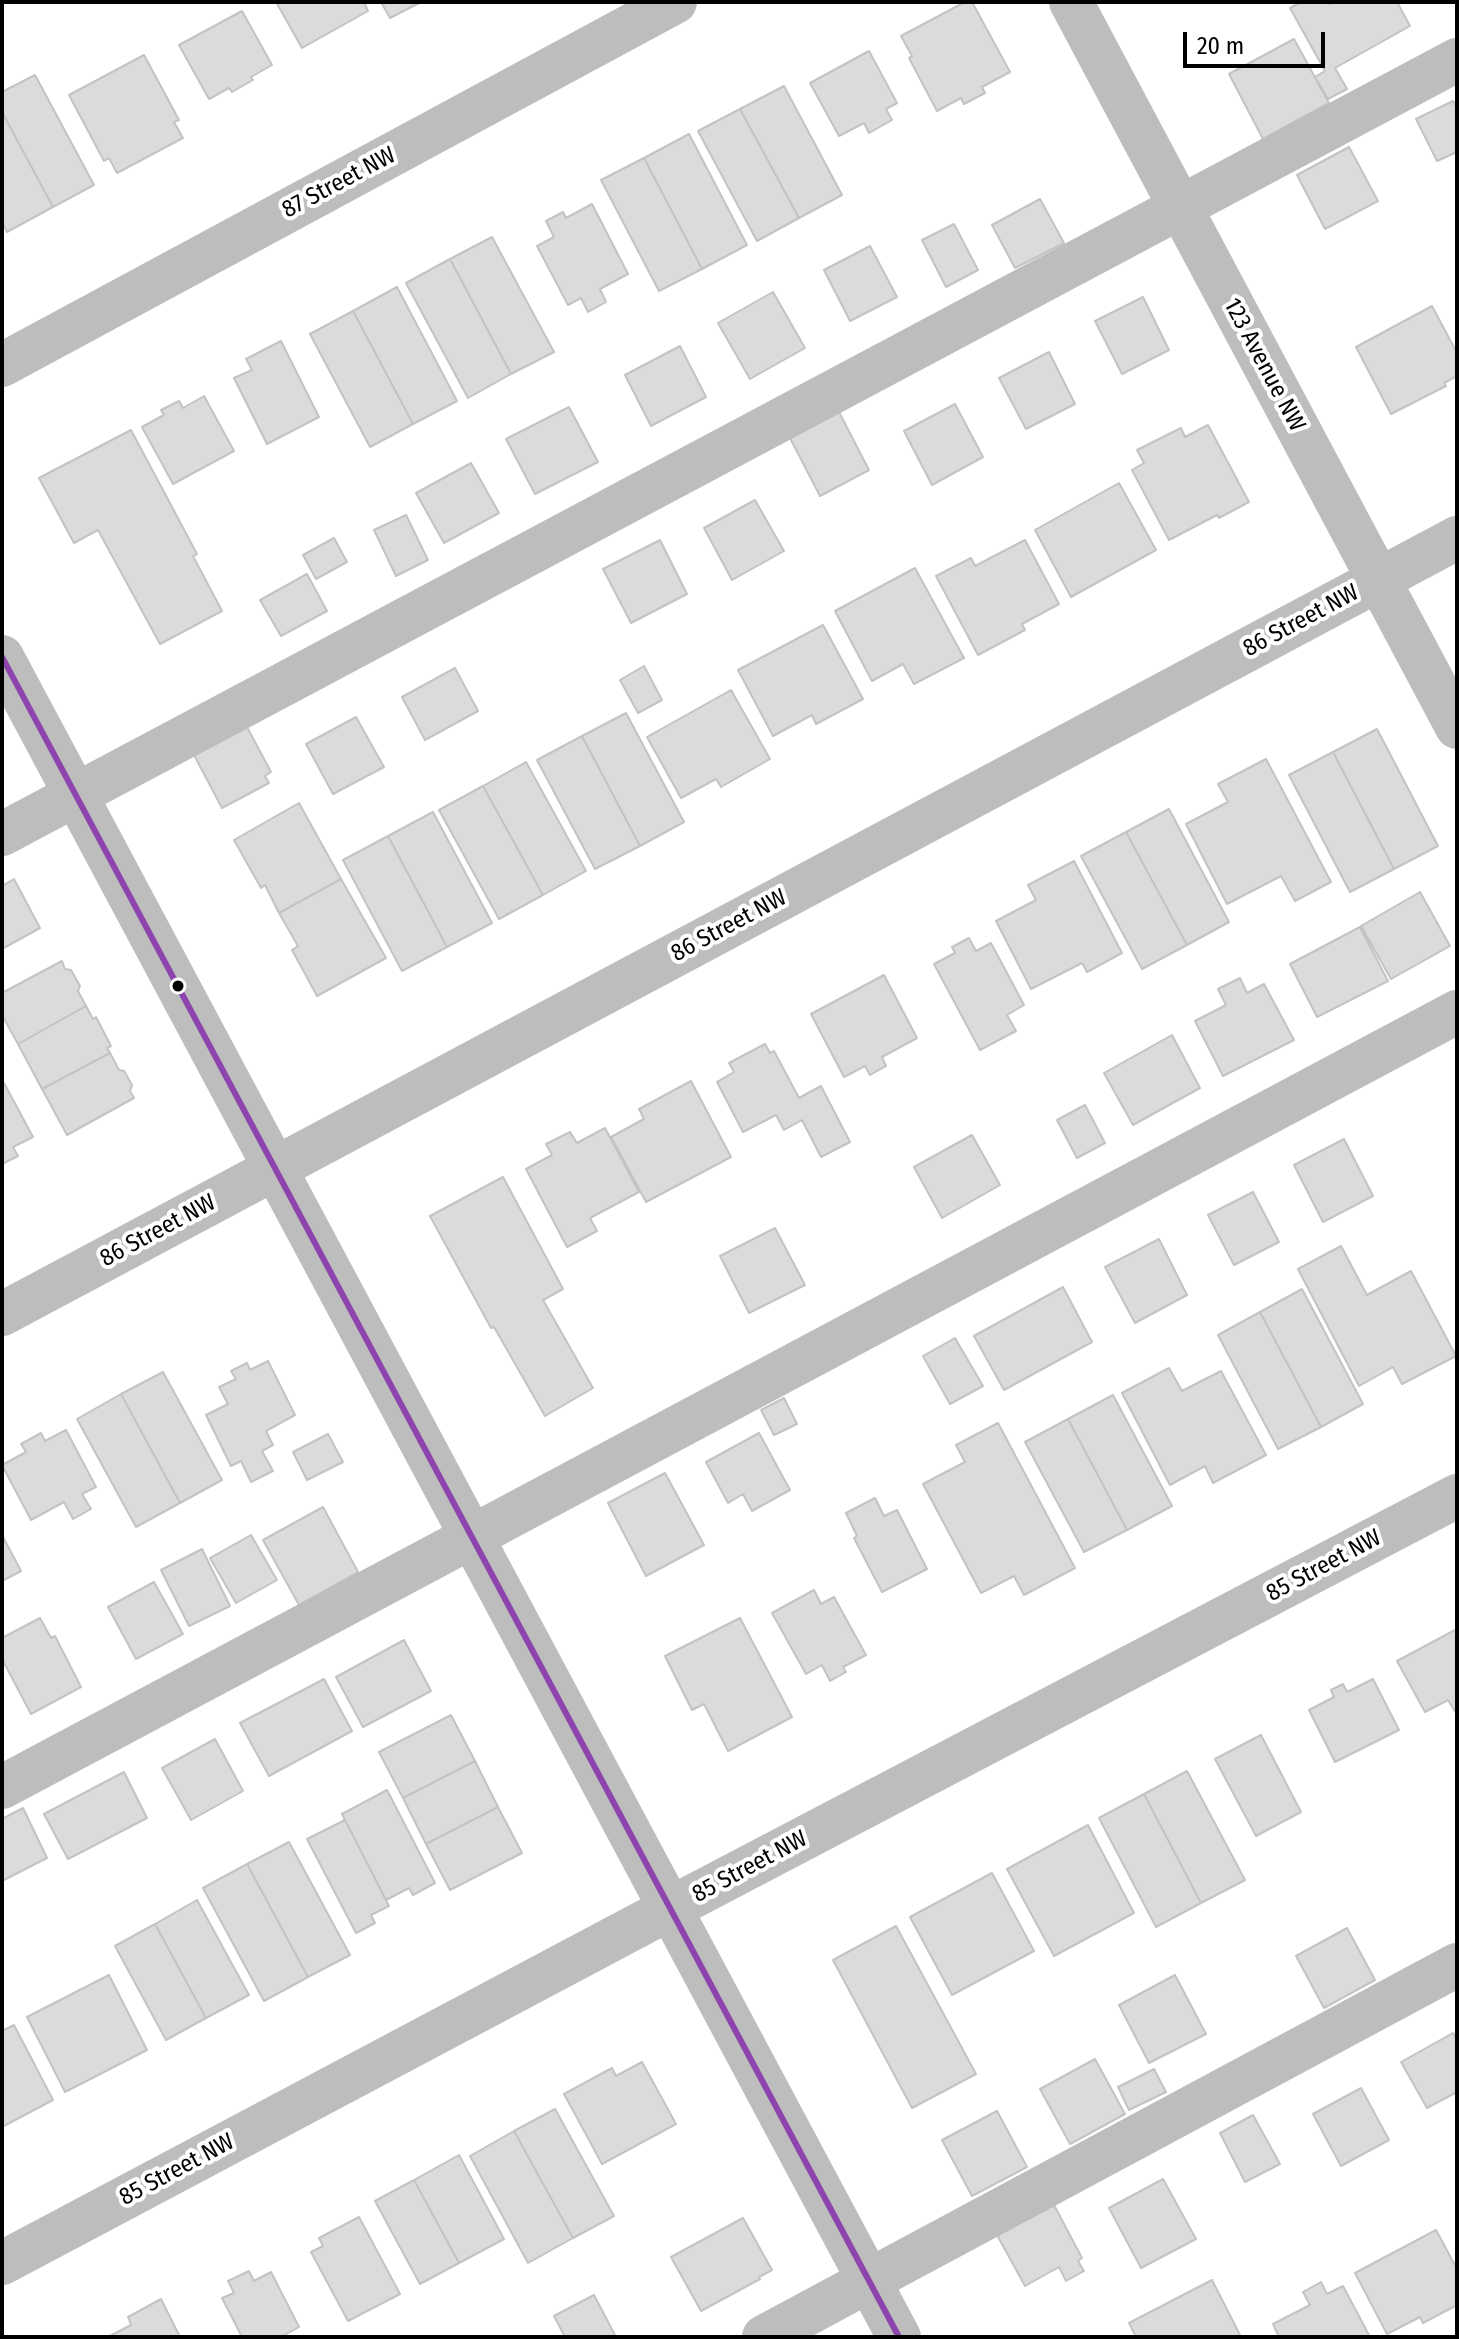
<!DOCTYPE html>
<html>
<head>
<meta charset="utf-8">
<style>
  body { margin:0 }
  #map { position:relative; width:1459px; height:2339px; overflow:hidden; background:#fff; font-family:"Fira Sans Condensed",sans-serif }
  canvas { display:block }
  .frame { position:absolute; inset:0; border:4px solid #000; pointer-events:none }
  .scale { position:absolute; left:1183px; top:32px; width:142px; height:36px; box-sizing:border-box; border:4px solid #000; border-top:0; padding-left:10px; font-size:24px; line-height:28px; white-space:nowrap; color:#000; -webkit-text-stroke:6px #fff; paint-order:stroke }
</style>
</head>
<body>
<div id="map">
<canvas width="1459" height="2339"></canvas>
<div class="frame"></div>
<div class="scale">20 m</div>
</div>
<script>
const ctx = document.querySelector('canvas').getContext('2d');
ctx.lineJoin = 'round';
function fill(path, color) {
  ctx.fillStyle = color;
  ctx.fill(path, 'evenodd');
}
function poly(rows) {
  const path = new Path2D();
  for (const r of rows) {
    path.moveTo(r[0], r[1]);
    for (let i = 2; i < r.length; i += 2) path.lineTo(r[i], r[i + 1]);
  }
  return path;
}
function trace(path, color, width, dash) {
  ctx.strokeStyle = color;
  ctx.lineWidth = width;
  ctx.lineCap = dash ? 'butt' : 'round';
  ctx.setLineDash(dash || []);
  ctx.stroke(path);
}
function drawText(font, color, halo, rows, align = 'center') {
  ctx.font = font + ' "Fira Sans Condensed",sans-serif';
  ctx.lineWidth = 8;
  ctx.setLineDash([]);
  ctx.textBaseline = 'middle';
  ctx.strokeStyle = halo;
  ctx.fillStyle = color;
  for (const [text, x, y, turn = 0] of rows) {
    ctx.save();
    ctx.translate(x, y);
    ctx.rotate((+turn || 0) * Math.PI / 180);
    ctx.textAlign = isNaN(turn) ? turn : align;
    if (halo) ctx.strokeText(text, 0, 0);
    ctx.fillText(text, 0, 0);
    ctx.restore();
  }
}
const building = poly([
  [276,2,364,2,368,11,302,48,276,2],
  [381,2,421,2,390,18,381,2],
  [965,2,972,2,1010,72,982,87,985,93,964,104,961,98,937,111,909,58,912,56,901,36,965,2],
  [1301,2,1329,2,1330,4,1335,2,1397,2,1410,26,1335,68,1347,89,1328,99,1315,77,1325,71,1290,8,1301,2],
  [242,11,272,65,251,77,253,80,232,92,229,88,209,99,179,45,242,11],
  [1294,39,1329,103,1263,139,1229,74,1294,39],
  [869,51,897,103,886,109,892,120,869,133,864,123,839,136,810,83,869,51],
  [144,55,179,120,174,122,183,138,117,173,109,158,104,161,69,95,144,55],
  [35,75,94,185,53,207,2,112,2,92,35,75],
  [784,86,842,195,799,218,740,109,784,86],
  [1453,101,1457,108,1457,152,1437,161,1416,119,1453,101],
  [740,109,799,218,757,241,698,131,740,109],
  [2,112,53,207,7,232,2,222,2,112],
  [689,134,747,245,702,269,644,158,689,134],
  [1349,147,1378,201,1325,229,1297,175,1349,147],
  [644,158,702,269,659,291,601,180,644,158],
  [1040,199,1064,243,1015,268,992,225,1040,199],
  [592,204,628,274,600,289,606,302,588,312,581,298,568,305,537,246,554,237,546,221,563,212,566,218,592,204],
  [954,224,978,270,946,287,922,240,954,224],
  [492,237,554,352,511,374,450,259,492,237],
  [870,246,897,297,850,321,824,270,870,246],
  [450,259,511,374,468,398,406,283,450,259],
  [397,287,457,401,413,424,353,311,397,287],
  [773,292,805,348,750,379,718,323,773,292],
  [1143,297,1169,350,1122,374,1095,321,1143,297],
  [1432,306,1457,353,1457,376,1444,383,1446,386,1391,414,1356,347,1432,306],
  [353,311,413,424,370,447,310,334,353,311],
  [281,341,319,417,267,444,234,378,252,370,246,359,281,341],
  [680,346,706,397,651,426,625,375,680,346],
  [1049,352,1075,404,1026,429,999,378,1049,352],
  [204,396,234,451,173,484,142,427,164,415,161,410,179,401,183,408,204,396],
  [955,404,983,457,932,485,904,431,955,404],
  [569,407,598,462,535,494,506,439,569,407],
  [839,412,869,470,820,496,790,438,839,412],
  [1208,425,1249,502,1219,518,1217,515,1169,540,1132,470,1144,463,1137,450,1181,428,1185,437,1208,425],
  [131,430,197,554,193,556,222,611,160,644,98,530,74,543,39,478,131,430],
  [471,463,499,513,444,543,416,493,471,463],
  [1119,483,1156,550,1071,597,1035,530,1119,483],
  [755,500,784,551,732,580,704,528,755,500],
  [406,515,428,560,396,576,374,530,406,515],
  [334,538,347,562,316,579,303,555,334,538],
  [660,540,687,594,631,623,603,569,660,540],
  [1025,540,1059,604,1022,624,1025,630,978,655,936,576,971,558,975,566,1025,540],
  [915,568,964,658,914,684,903,664,872,681,835,611,915,568],
  [307,574,327,611,281,636,260,600,307,574],
  [823,625,863,699,816,724,812,715,773,736,738,670,823,625],
  [644,666,662,700,638,713,620,680,644,666],
  [455,668,478,711,425,740,402,697,455,668],
  [731,690,770,759,721,787,716,779,681,798,647,737,731,690],
  [626,713,684,822,640,846,582,736,626,713],
  [356,717,384,767,333,794,306,744,356,717],
  [247,727,271,772,265,776,269,783,222,808,194,755,247,727],
  [1377,729,1438,846,1394,869,1333,752,1377,729],
  [582,736,640,846,595,869,537,760,582,736],
  [1333,752,1394,869,1350,892,1289,775,1333,752],
  [1266,759,1331,882,1295,901,1281,876,1227,904,1186,824,1228,802,1218,784,1266,759],
  [526,762,586,871,543,895,483,786,526,762],
  [483,786,543,895,499,919,439,810,483,786],
  [299,803,341,879,279,913,265,885,261,888,234,840,299,803],
  [1169,809,1229,922,1187,945,1126,832,1169,809],
  [433,812,492,923,447,947,388,836,433,812],
  [1126,832,1187,945,1142,969,1081,856,1126,832],
  [388,836,447,947,402,971,343,860,388,836],
  [1074,861,1122,953,1087,972,1082,963,1031,989,996,921,1036,900,1028,885,1074,861],
  [14,879,40,928,2,949,2,886,14,879],
  [341,879,386,958,317,996,292,950,298,946,279,913,341,879],
  [1420,892,1450,946,1391,979,1361,926,1420,892],
  [1360,927,1388,981,1317,1017,1290,964,1360,927],
  [969,938,976,951,991,943,1024,1005,1007,1015,1016,1031,980,1050,934,964,955,953,952,947,969,938],
  [62,961,65,969,71,970,80,986,78,991,86,1006,18,1044,2,1015,2,993,62,961],
  [884,975,917,1038,882,1057,886,1066,870,1075,865,1066,844,1077,811,1014,884,975],
  [1240,978,1247,993,1264,984,1294,1040,1223,1076,1195,1021,1226,1005,1218,989,1240,978],
  [86,1006,93,1019,96,1017,111,1046,107,1048,110,1053,42,1089,18,1044,86,1006],
  [1172,1035,1200,1088,1133,1125,1104,1073,1172,1035],
  [765,1044,770,1053,774,1051,799,1098,821,1086,850,1142,821,1157,802,1120,784,1130,776,1115,743,1132,717,1082,734,1072,729,1063,765,1044],
  [110,1053,119,1070,124,1071,132,1085,130,1091,134,1098,67,1135,42,1089,110,1053],
  [691,1081,731,1157,646,1202,611,1137,644,1119,639,1109,691,1081],
  [4,1083,33,1137,13,1147,18,1156,2,1164,2,1084,4,1083],
  [1085,1105,1105,1143,1077,1158,1057,1120,1085,1105],
  [605,1128,639,1192,590,1218,597,1231,567,1247,526,1169,552,1155,546,1144,570,1132,577,1143,605,1128],
  [972,1135,1000,1185,942,1218,914,1167,972,1135],
  [1344,1139,1373,1196,1323,1222,1294,1165,1344,1139],
  [503,1177,563,1289,543,1300,593,1388,545,1416,494,1327,491,1328,430,1216,503,1177],
  [1253,1192,1279,1242,1234,1265,1208,1215,1253,1192],
  [775,1228,805,1285,749,1313,720,1256,775,1228],
  [1159,1239,1187,1295,1135,1323,1105,1267,1159,1239],
  [1341,1246,1367,1295,1411,1271,1456,1356,1402,1384,1393,1367,1359,1386,1298,1269,1341,1246],
  [1063,1287,1092,1342,1004,1390,974,1336,1063,1287],
  [1302,1289,1363,1404,1321,1427,1260,1312,1302,1289],
  [1260,1312,1321,1427,1278,1449,1218,1335,1260,1312],
  [955,1338,983,1386,950,1404,923,1356,955,1338],
  [268,1361,295,1415,266,1431,273,1445,262,1451,273,1471,251,1482,241,1461,231,1466,206,1415,228,1404,219,1387,236,1379,231,1371,247,1363,250,1370,268,1361],
  [1169,1368,1182,1391,1221,1371,1266,1455,1213,1483,1205,1466,1170,1485,1122,1393,1169,1368],
  [163,1372,222,1480,180,1503,121,1394,163,1372],
  [121,1394,180,1503,136,1527,77,1419,121,1394],
  [1113,1395,1172,1506,1127,1530,1068,1419,1113,1395],
  [784,1398,797,1424,774,1435,761,1410,784,1398],
  [1068,1419,1127,1530,1084,1552,1025,1442,1068,1419],
  [998,1423,1075,1568,1024,1595,1014,1576,981,1593,923,1484,965,1462,956,1445,998,1423],
  [66,1430,96,1487,82,1494,91,1509,73,1519,64,1502,31,1520,2,1465,26,1452,21,1444,41,1433,45,1441,66,1430],
  [759,1433,790,1490,752,1511,743,1494,728,1503,706,1462,759,1433],
  [328,1434,343,1462,307,1480,293,1452,328,1434],
  [665,1473,704,1545,646,1576,608,1503,665,1473],
  [875,1498,884,1516,897,1510,927,1569,882,1592,854,1538,857,1536,846,1513,875,1498],
  [323,1507,358,1572,299,1605,263,1540,323,1507],
  [2,1535,21,1571,2,1581,2,1535],
  [251,1535,277,1580,236,1603,210,1558,251,1535],
  [202,1549,230,1606,189,1626,161,1570,202,1549],
  [154,1582,183,1634,136,1659,108,1607,154,1582],
  [814,1590,821,1604,834,1597,866,1655,843,1667,846,1672,830,1681,822,1665,806,1674,772,1613,814,1590],
  [40,1618,51,1638,55,1636,81,1687,31,1714,2,1659,2,1638,40,1618],
  [740,1618,792,1717,728,1751,704,1704,692,1710,665,1656,740,1618],
  [1455,1630,1457,1634,1457,1712,1456,1713,1448,1700,1425,1712,1397,1661,1455,1630],
  [404,1640,431,1691,363,1727,336,1677,404,1640],
  [324,1679,352,1731,269,1776,240,1723,324,1679],
  [1373,1679,1399,1730,1335,1762,1309,1710,1334,1697,1331,1690,1343,1684,1347,1692,1373,1679],
  [451,1715,475,1761,403,1798,379,1752,451,1715],
  [1261,1735,1301,1812,1256,1836,1215,1759,1261,1735],
  [215,1739,243,1791,191,1820,162,1768,215,1739],
  [475,1761,498,1807,426,1844,403,1798,475,1761],
  [1187,1771,1245,1880,1201,1903,1144,1794,1187,1771],
  [124,1772,147,1818,68,1859,44,1814,124,1772],
  [387,1790,435,1883,413,1895,409,1888,386,1900,342,1814,387,1790],
  [1144,1794,1201,1903,1156,1927,1099,1818,1144,1794],
  [498,1807,522,1853,450,1890,426,1844,498,1807],
  [23,1808,47,1858,2,1881,2,1819,23,1808],
  [345,1820,389,1906,371,1915,375,1923,356,1933,307,1839,345,1820],
  [1088,1825,1134,1913,1054,1956,1007,1869,1088,1825],
  [289,1842,350,1955,308,1977,247,1864,289,1842],
  [247,1864,308,1977,264,2001,203,1888,247,1864],
  [992,1873,1034,1951,952,1995,910,1917,992,1873],
  [197,1900,249,1995,206,2018,155,1924,197,1900],
  [155,1924,206,2018,166,2040,115,1946,155,1924],
  [896,1926,976,2074,912,2108,833,1960,896,1926],
  [1347,1928,1375,1980,1324,2008,1296,1956,1347,1928],
  [109,1975,147,2050,65,2092,27,2017,109,1975],
  [1175,1975,1206,2034,1149,2063,1119,2005,1175,1975],
  [14,2025,53,2100,2,2127,2,2031,14,2025],
  [1453,2033,1457,2041,1457,2092,1427,2108,1401,2062,1453,2033],
  [1095,2059,1125,2114,1070,2144,1040,2089,1095,2059],
  [642,2062,676,2124,602,2164,564,2094,612,2068,616,2076,642,2062],
  [1154,2069,1166,2092,1129,2110,1118,2087,1154,2069],
  [1361,2088,1389,2140,1341,2166,1313,2114,1361,2088],
  [555,2109,614,2216,573,2238,514,2131,555,2109],
  [997,2111,1027,2167,972,2196,942,2140,997,2111],
  [1253,2115,1280,2164,1245,2182,1220,2133,1253,2115],
  [514,2131,573,2238,528,2263,470,2156,514,2131],
  [459,2155,504,2239,459,2263,414,2180,459,2155],
  [1163,2179,1196,2239,1141,2268,1109,2208,1163,2179],
  [414,2180,459,2263,420,2284,375,2201,414,2180],
  [1054,2205,1082,2258,1078,2261,1084,2271,1066,2281,1059,2267,1025,2286,997,2235,1054,2205],
  [359,2217,400,2294,348,2321,311,2252,323,2246,319,2238,359,2217],
  [743,2218,772,2270,759,2277,760,2279,701,2311,671,2257,743,2218],
  [1436,2230,1457,2269,1457,2305,1423,2323,1420,2317,1387,2334,1355,2273,1436,2230],
  [249,2271,254,2281,271,2272,299,2327,281,2337,242,2337,222,2298,234,2293,228,2281,249,2271],
  [1212,2280,1241,2337,1136,2337,1129,2323,1212,2280],
  [1321,2282,1327,2294,1343,2286,1370,2337,1279,2337,1273,2324,1310,2305,1303,2292,1321,2282],
  [594,2295,616,2337,565,2337,554,2316,594,2295],
  [161,2299,180,2337,108,2337,131,2325,128,2317,161,2299]
]);
fill(building, '#dbdbdb');
trace(building, '#c3c3c3', 2);
trace(poly([
  [1071,2,1457,727],
  [2,365,675,2],
  [2,657,899,2337],
  [2,834,1457,60],
  [2,1314,1457,538],
  [2,1787,1457,1012],
  [2,2263,671,1908,1457,1496],
  [764,2337,1457,1965]
]), '#bdbdbd', 44);
trace(poly([
  [2,657,899,2337]
]), '#8e44ad', 6);
for (const [x, y, r, color] of [
  [178,986,7,"#000"]
]) {
  const dot = new Path2D();
  dot.arc(x, y, r, 0, 2 * Math.PI);
  ctx.fillStyle = color;
  ctx.fill(dot);
  trace(dot, '#fff', 3);
}
drawText('24px', '#000', '#fff', [
  ["87 Street NW",339,183,-28],
  ["123 Avenue NW",1264,365,62],
  ["86 Street NW",1301,621,-28],
  ["86 Street NW",729,926,-28],
  ["86 Street NW",158,1231,-28],
  ["85 Street NW",1324,1566,-28],
  ["85 Street NW",750,1867,-28],
  ["85 Street NW",177,2170,-28]
]);
</script>
</body>
</html>
